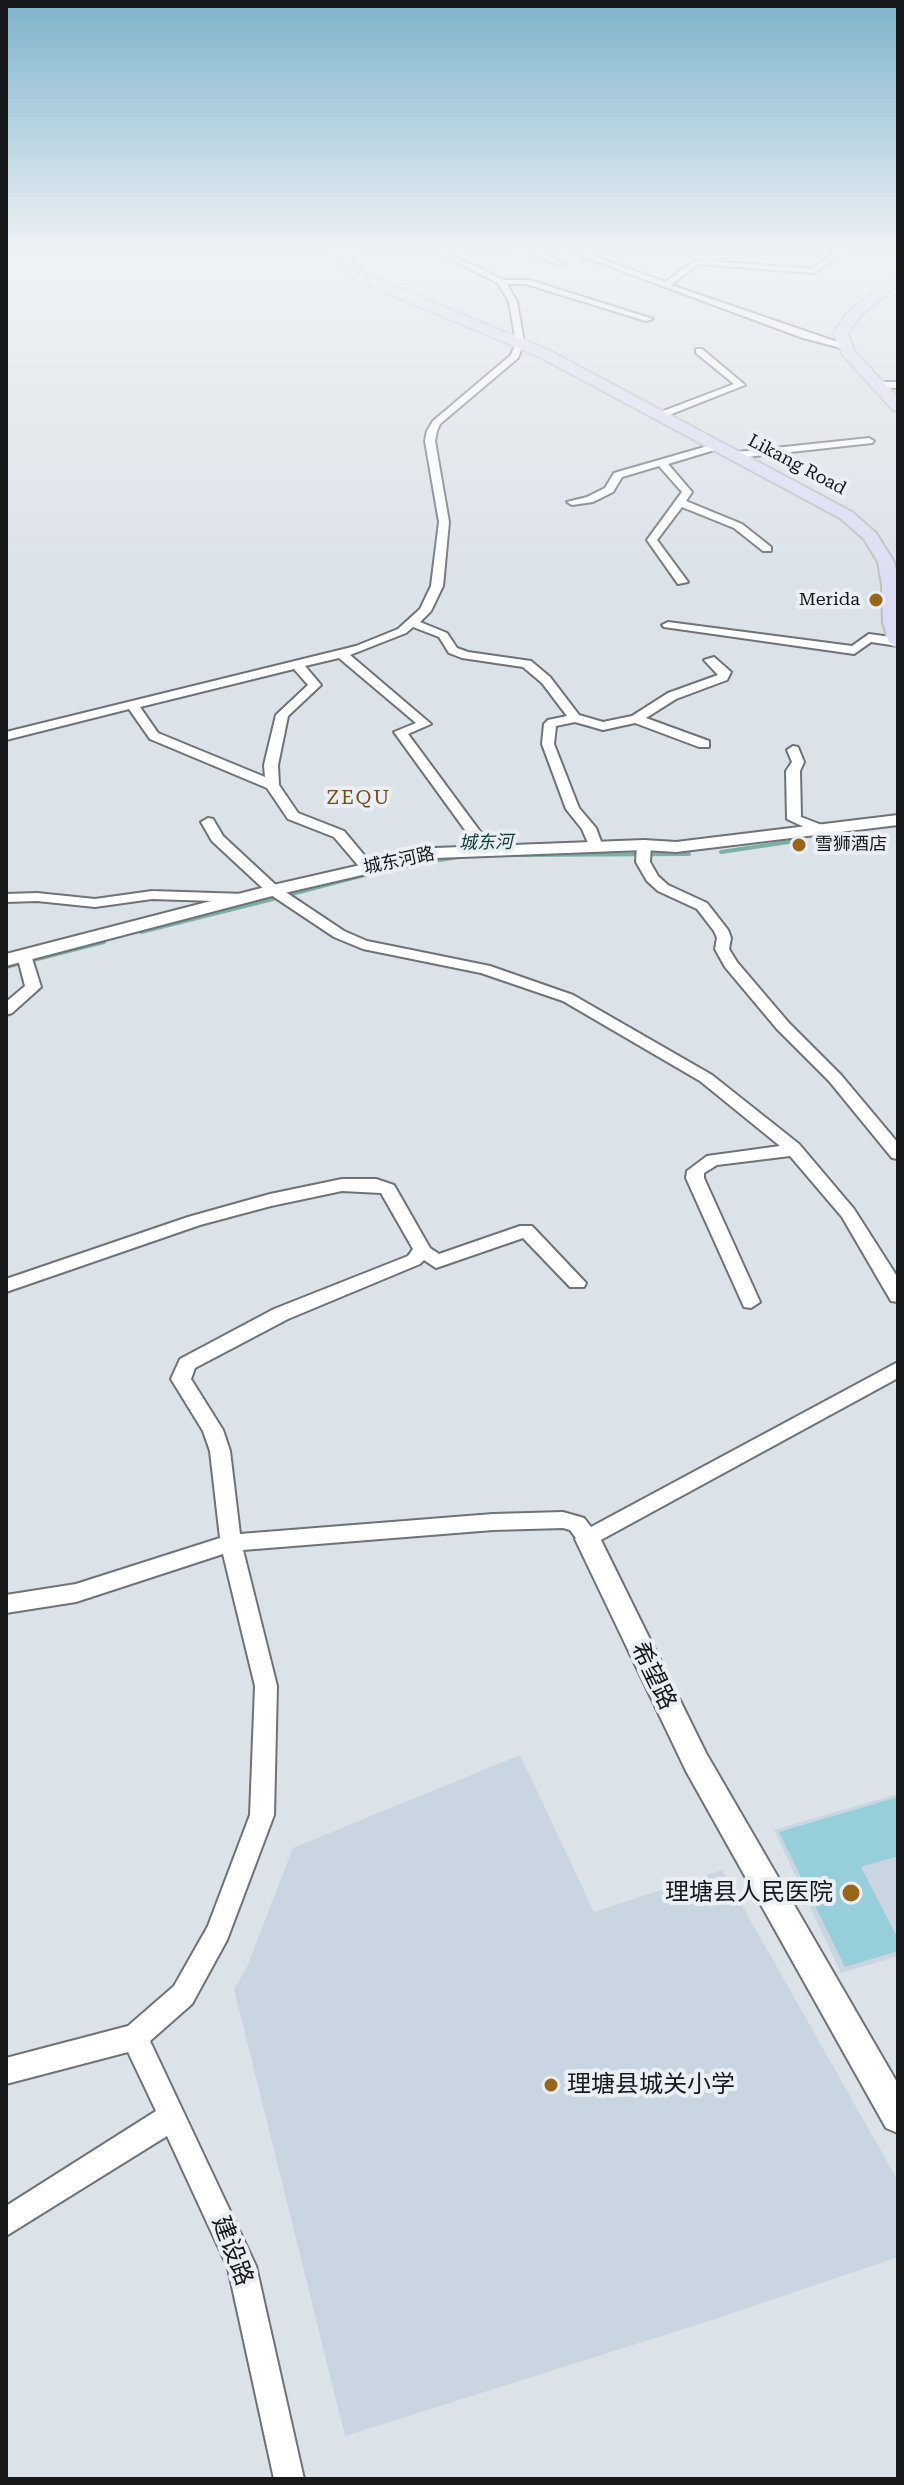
<!DOCTYPE html>
<html>
<head>
<meta charset="utf-8">
<style>
  body { margin:0 }
  #map { position:relative; width:904px; height:2485px; overflow:hidden; background:#dbe2e8; font-family:"Roboto Serif",serif }
  canvas { display:block }
  .frame { position:absolute; inset:0; border:8px solid #16181a; pointer-events:none }
</style>
</head>
<body>
<div id="map">
<canvas width="904" height="2485"></canvas>
<div class="frame"></div>
</div>
<script>
const ctx = document.querySelector('canvas').getContext('2d');
ctx.lineJoin = 'round';
function fill(path, color) {
  ctx.fillStyle = color;
  ctx.fill(path, 'evenodd');
}
function poly(rows) {
  const path = new Path2D();
  for (const r of rows) {
    path.moveTo(r[0], r[1]);
    for (let i = 2; i < r.length; i += 2) path.lineTo(r[i], r[i + 1]);
  }
  return path;
}
function trace(path, color, width, dash) {
  ctx.strokeStyle = color;
  ctx.lineWidth = width;
  ctx.lineCap = dash ? 'butt' : 'round';
  ctx.setLineDash(dash || []);
  ctx.stroke(path);
}
function drawText(font, color, halo, rows, align = 'center') {
  ctx.font = font + ' "Roboto Serif","Noto Sans SC",serif';
  ctx.lineWidth = 8;
  ctx.setLineDash([]);
  ctx.textBaseline = 'middle';
  ctx.strokeStyle = halo;
  ctx.fillStyle = color;
  for (const [text, x, y, turn = 0] of rows) {
    ctx.save();
    ctx.translate(x, y);
    ctx.rotate((+turn || 0) * Math.PI / 180);
    ctx.textAlign = isNaN(turn) ? turn : align;
    if (halo) ctx.strokeText(text, 0, 0);
    ctx.fillText(text, 0, 0);
    ctx.restore();
  }
}
fill(poly([
  [520,1755,594,1912,722,1870,898,2181,898,2257,715,2319,345,2436,234,1989,247,1967,293,1848],
  [898,1794,898,1956,841,1973,774,1830]
]), '#c9d5e0');
trace(poly([
  [721,852,802,840],
  [512,855,689,854],
  [397,867,458,857],
  [288,895,372,873],
  [141,932,273,899],
  [6,967,104,942]
]), '#7bb1a3', 4);
fill(poly([
  [898,1797,898,1856,861,1867,898,1939,898,1951,845,1967,779,1832]
]), '#96ceda');
const minor = poly([
  [428,248,438,248,504,280,529,280,653,319,646,321,526,284,507,284,517,302,524,342,518,358,440,424,437,431,435,441,449,522,443,586,431,611,420,622,447,633,457,648,468,652,531,661,550,677,579,715,603,722,632,716,668,693,718,675,704,660,714,657,731,672,727,680,676,699,646,718,709,741,709,747,699,747,635,723,603,730,575,722,556,726,554,744,579,808,596,828,603,847,601,850,591,850,582,829,566,809,542,744,544,724,548,720,567,716,542,683,523,667,462,658,449,653,439,637,413,627,406,633,350,655,431,724,408,734,493,849,486,853,481,852,394,732,416,723,339,658,305,666,321,685,288,716,278,765,279,785,298,813,344,831,374,867,367,871,362,870,334,837,288,819,267,788,150,739,129,709,6,740,6,732,356,646,398,629,420,609,431,586,439,522,425,441,427,431,433,421,511,355,516,342,509,302,498,283,428,248],
  [294,669,308,685,276,715,264,765,265,777,158,733,140,707,294,669],
  [514,248,526,248,565,263,558,265,514,248],
  [560,248,572,248,665,282,696,260,812,269,839,248,847,248,814,273,698,264,671,285,849,346,845,349,803,338,560,248],
  [696,349,702,349,745,385,664,417,658,417,658,413,734,384,696,353,696,349],
  [878,382,898,382,898,388,875,387,878,382],
  [869,438,874,441,872,443,737,458,732,455,737,452,869,438],
  [718,443,721,444,721,448,668,464,692,492,686,501,742,524,771,547,771,551,763,551,734,528,682,507,657,540,688,582,678,584,647,540,682,492,659,466,622,477,613,492,593,502,572,505,567,502,587,497,605,488,614,473,718,443],
  [668,622,852,646,869,634,898,638,898,646,871,642,854,654,664,627,662,625,668,622],
  [793,746,798,747,804,762,800,771,801,817,827,827,827,833,817,833,787,819,786,771,792,762,787,750,793,746],
  [208,818,213,819,223,836,278,887,344,931,367,941,490,966,573,995,712,1075,799,1144,854,1209,898,1278,898,1302,891,1301,842,1217,790,1156,717,1165,704,1173,704,1178,760,1302,751,1308,744,1307,686,1178,687,1171,707,1156,780,1146,700,1081,563,1001,481,973,363,949,334,937,268,893,212,841,201,822,208,818],
  [644,841,651,845,650,862,658,876,668,885,707,903,728,930,731,938,729,949,737,962,789,1023,841,1075,898,1143,898,1159,892,1158,829,1081,777,1029,725,967,715,949,717,938,714,931,697,909,658,891,647,881,636,862,637,845,644,841],
  [152,891,245,894,252,898,245,902,152,899,95,907,37,901,6,902,6,894,37,893,95,899,152,891],
  [24,951,31,955,41,987,12,1013,6,1015,6,1002,25,986,17,955,24,951],
  [342,1179,376,1179,394,1185,430,1248,439,1254,520,1226,532,1226,586,1283,584,1287,570,1287,523,1238,436,1268,424,1260,420,1264,288,1319,195,1368,191,1379,223,1430,230,1451,240,1534,493,1514,563,1512,584,1518,591,1527,898,1362,898,1378,588,1547,581,1545,570,1530,563,1528,493,1530,243,1550,277,1686,274,1815,227,1940,192,2004,150,2041,256,2266,304,2479,274,2479,228,2268,167,2136,6,2236,6,2206,156,2111,128,2052,6,2084,6,2058,128,2026,174,1986,208,1926,250,1815,255,1686,223,1554,76,1602,6,1613,6,1595,76,1584,220,1538,210,1451,203,1431,171,1379,180,1359,274,1309,408,1256,413,1249,381,1193,342,1191,271,1206,200,1225,6,1292,6,1279,188,1217,270,1194,342,1179]
]);
const tertiary = poly([
  [898,815,898,825,676,852,644,850,435,858,276,895,6,966,6,954,273,885,435,848,644,840,676,842,898,815],
  [588,1529,597,1532,706,1753,898,2084,898,2133,886,2128,686,1771,575,1539,579,1532,588,1529]
]);
const primary = poly([
  [331,248,344,248,364,274,548,350,852,512,876,533,894,562,898,578,898,647,889,642,883,623,882,585,878,562,864,539,840,518,538,356,356,280,331,248],
  [898,274,898,284,859,317,848,333,854,351,898,398,898,411,893,410,843,355,834,333,849,311,898,274]
]);
trace(minor, '#6d7378', 4);
trace(tertiary, '#6d7378', 4);
trace(primary, '#bebebf', 4);
fill(minor, '#fff');
fill(tertiary, '#fff');
fill(primary, '#dcddf5');
const sky = ctx.createLinearGradient(0, 0, 0, 596);
sky.addColorStop(0, '#7cb3cc');
sky.addColorStop(0.42, '#eff2f5');
sky.addColorStop(1, '#eff2f500');
ctx.fillStyle = sky;
ctx.fillRect(0, 0, 904, 596);
for (const [x, y, r, color] of [
  [876,600,8,"#98661a"],
  [799,845,8,"#98661a"],
  [851,1893,10,"#98661a"],
  [551,2085,8,"#98661a"]
]) {
  const dot = new Path2D();
  dot.arc(x, y, r, 0, 2 * Math.PI);
  ctx.fillStyle = color;
  ctx.fill(dot);
  trace(dot, '#e9eff5', 3);
}
drawText('18px', '#16181a', '#e9eff5', [
  ["Likang Road",797,465,28],
  ["城东河路",399,861,-12]
]);
drawText('18px', '#16181a', '#e9eff5', [
  ["Merida",860,600],
  ["雪狮酒店",815,845,"left"]
], 'right');
drawText('italic 18px', '#0b3d33', '#e9eff5', [
  ["城东河",486,843,-1]
]);
ctx.letterSpacing = '2px';
drawText('20px', '#714e1c', '#e9eff5', [
  ["ZEQU",359,798]
]);
ctx.letterSpacing = '0px';
drawText('24px', '#16181a', '#e9eff5', [
  ["希望路",653,1676,64],
  ["建设路",232,2251,69]
]);
drawText('24px', '#16181a', '#e9eff5', [
  ["理塘县人民医院",833,1893],
  ["理塘县城关小学",567,2085,"left"]
], 'right');
</script>
</body>
</html>
